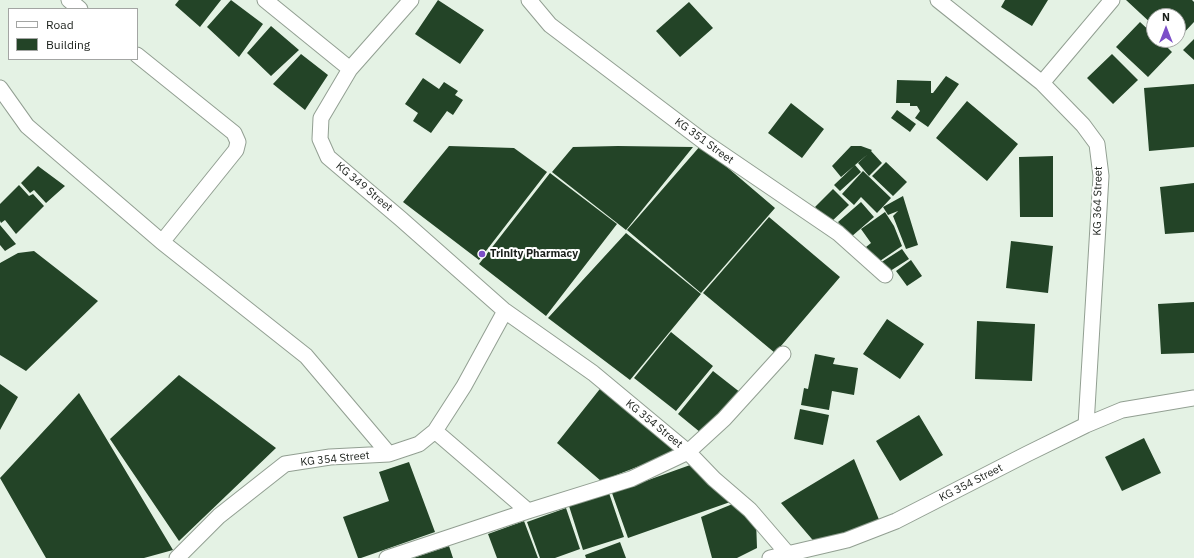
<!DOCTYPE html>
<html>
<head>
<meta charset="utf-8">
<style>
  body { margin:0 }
  #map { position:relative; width:1194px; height:558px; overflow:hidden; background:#e4f2e4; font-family:"IBM Plex Sans",sans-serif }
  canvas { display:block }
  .legend { position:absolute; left:8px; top:8px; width:130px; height:52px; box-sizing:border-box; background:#fff; border:1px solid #a3a5a3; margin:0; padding:5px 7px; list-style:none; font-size:12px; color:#1a1f1a }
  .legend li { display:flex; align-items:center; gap:8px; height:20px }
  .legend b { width:20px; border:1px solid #a3a5a3 }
  .north { position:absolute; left:1146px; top:8px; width:40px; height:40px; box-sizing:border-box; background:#fff; border:1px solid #a3a5a3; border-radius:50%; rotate:0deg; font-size:11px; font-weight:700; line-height:16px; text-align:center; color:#1a1f1a }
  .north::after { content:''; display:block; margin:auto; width:14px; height:18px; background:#7c4fc8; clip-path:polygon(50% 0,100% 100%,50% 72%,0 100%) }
</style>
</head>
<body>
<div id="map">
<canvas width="1194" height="558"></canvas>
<ul class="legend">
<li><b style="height:5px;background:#fff"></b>Road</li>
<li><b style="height:11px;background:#234427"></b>Building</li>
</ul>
<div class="north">N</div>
</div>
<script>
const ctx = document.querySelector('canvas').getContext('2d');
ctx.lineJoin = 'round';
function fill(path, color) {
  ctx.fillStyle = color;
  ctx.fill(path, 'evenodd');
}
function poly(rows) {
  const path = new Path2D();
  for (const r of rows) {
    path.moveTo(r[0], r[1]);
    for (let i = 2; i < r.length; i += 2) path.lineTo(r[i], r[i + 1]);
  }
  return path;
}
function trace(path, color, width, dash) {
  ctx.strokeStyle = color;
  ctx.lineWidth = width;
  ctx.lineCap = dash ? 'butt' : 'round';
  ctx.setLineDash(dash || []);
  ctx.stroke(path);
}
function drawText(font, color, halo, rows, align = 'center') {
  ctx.font = font + ' "IBM Plex Sans",sans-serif';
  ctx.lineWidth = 4;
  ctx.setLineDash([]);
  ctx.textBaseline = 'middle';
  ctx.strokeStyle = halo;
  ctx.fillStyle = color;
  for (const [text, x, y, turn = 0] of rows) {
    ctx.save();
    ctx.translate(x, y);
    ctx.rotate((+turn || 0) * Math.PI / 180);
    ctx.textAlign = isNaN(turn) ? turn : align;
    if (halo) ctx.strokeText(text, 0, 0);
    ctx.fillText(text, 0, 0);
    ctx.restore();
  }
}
fill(poly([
  [179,0,221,0,200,27,175,5],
  [231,0,263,24,239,57,207,27],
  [438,0,484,30,460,64,415,34],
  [1005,0,1048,0,1032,26,1001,7],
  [1126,0,1192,0,1194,2,1194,22,1178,39,1178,16,1154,16,1154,26],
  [689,2,713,28,680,57,656,31],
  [1140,22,1154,35,1154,40,1160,40,1172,52,1148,77,1116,47],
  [271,26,299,50,271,76,247,53],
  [1194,39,1194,60,1183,50],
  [301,54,328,75,305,110,273,84],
  [1112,54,1138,80,1113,104,1087,78],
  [946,76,959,84,928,127,915,118,920,111,917,106,910,106,910,103,896,103,897,80,931,81,931,93,933,93],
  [423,78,439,89,444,82,458,91,455,95,463,100,453,115,447,111,431,133,413,121,418,113,405,104],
  [1194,84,1194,147,1149,151,1144,88],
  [967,101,1018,144,987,181,936,138],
  [791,103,824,129,802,158,768,133],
  [897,110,916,124,910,132,891,118],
  [701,145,775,208,701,293,627,230],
  [449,146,514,148,547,172,479,260,403,202],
  [618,146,693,147,626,230,552,172,573,147],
  [851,146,861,146,872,150,871,151,882,163,869,176,858,163,868,154,841,177,832,166],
  [1053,156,1053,217,1020,217,1019,157],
  [886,162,907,182,893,196,872,176],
  [855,165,861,172,840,191,834,185],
  [38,166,65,186,46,203,34,190,30,193,21,183],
  [863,171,891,198,877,213,861,197,854,205,842,194],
  [550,173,617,224,546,316,479,264],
  [1194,183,1194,232,1165,234,1160,187],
  [19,185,29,196,33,194,44,206,16,234,5,220,1,223,0,221,0,204],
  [833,189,849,205,830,223,815,207],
  [903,196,918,245,906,249,893,216,898,211,888,215,883,207],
  [861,202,874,217,851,237,838,222],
  [885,212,894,226,902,246,877,263,866,247,871,243,861,229],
  [769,217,840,277,775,353,703,293],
  [0,225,16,244,5,251,0,245],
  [626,233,701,294,630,380,548,318],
  [1011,241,1053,246,1048,293,1006,288],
  [902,249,909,259,887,273,880,263],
  [34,251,98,301,26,371,0,355,0,263,18,253],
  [911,260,922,276,907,286,896,271],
  [1194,302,1194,353,1161,354,1158,304],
  [887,319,924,344,900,379,863,354],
  [977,321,1035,324,1032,381,975,379],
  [671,332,713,366,676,411,634,378],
  [815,354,835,358,833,364,858,368,854,395,832,391,829,410,801,405,804,388,808,389],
  [713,371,741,393,706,437,678,414],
  [179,375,276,448,179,541,110,439],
  [0,384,18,397,0,430],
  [603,385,678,451,601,481,557,443],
  [79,393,173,550,144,558,46,558,0,478],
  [800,409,829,415,823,445,794,439],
  [919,415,943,455,900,481,876,441],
  [1144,438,1161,473,1122,491,1105,457],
  [854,459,880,522,817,545,781,503],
  [409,462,435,532,361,558,358,558,343,517,389,501,379,472],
  [693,464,733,501,628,538,612,493],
  [609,493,624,537,583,550,569,506],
  [735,503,756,520,757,548,737,558,712,558,701,517],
  [566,508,580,549,555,558,540,558,527,522],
  [524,521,538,558,497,558,488,534],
  [620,542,626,558,586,558,585,555],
  [449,546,453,558,413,558]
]), '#234427');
const street = poly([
  [69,0,80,9],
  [265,0,350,69],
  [411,0,350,69,321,118,320,139,328,157,401,219,505,311],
  [529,0,550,25,703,141,838,233,885,275],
  [938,0,1042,83,1083,125,1097,144,1101,176,1086,425],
  [137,55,234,133,238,142,236,150,162,242],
  [1042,83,1112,0],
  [0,88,27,126,162,242,306,356,389,454],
  [435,431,528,511],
  [177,558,219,516,285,464,330,457,389,454,419,444,435,431,464,386,505,311,593,373,688,452,714,479,750,510,787,553],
  [387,558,528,511,631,479,688,452,724,419,783,354],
  [770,558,847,540,896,521,1027,454,1086,425,1122,410,1194,398]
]);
trace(street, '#929f92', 17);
trace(street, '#fff', 15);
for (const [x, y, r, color] of [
  [482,254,4,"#7c4fc8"]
]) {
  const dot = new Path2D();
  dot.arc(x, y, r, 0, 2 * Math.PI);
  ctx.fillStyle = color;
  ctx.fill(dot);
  trace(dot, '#fff', 1.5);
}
drawText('11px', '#1a1f1a', '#fff', [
  ["KG 351 Street",704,141,36],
  ["KG 349 Street",364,187,40],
  ["KG 364 Street",1098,201,-89],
  ["KG 354 Street",654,424,39],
  ["KG 354 Street",335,459,-6],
  ["KG 354 Street",971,483,-27]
]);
drawText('bold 11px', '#1a1f1a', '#fff', [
  ["Trinity Pharmacy",490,254]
], 'left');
</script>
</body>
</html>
